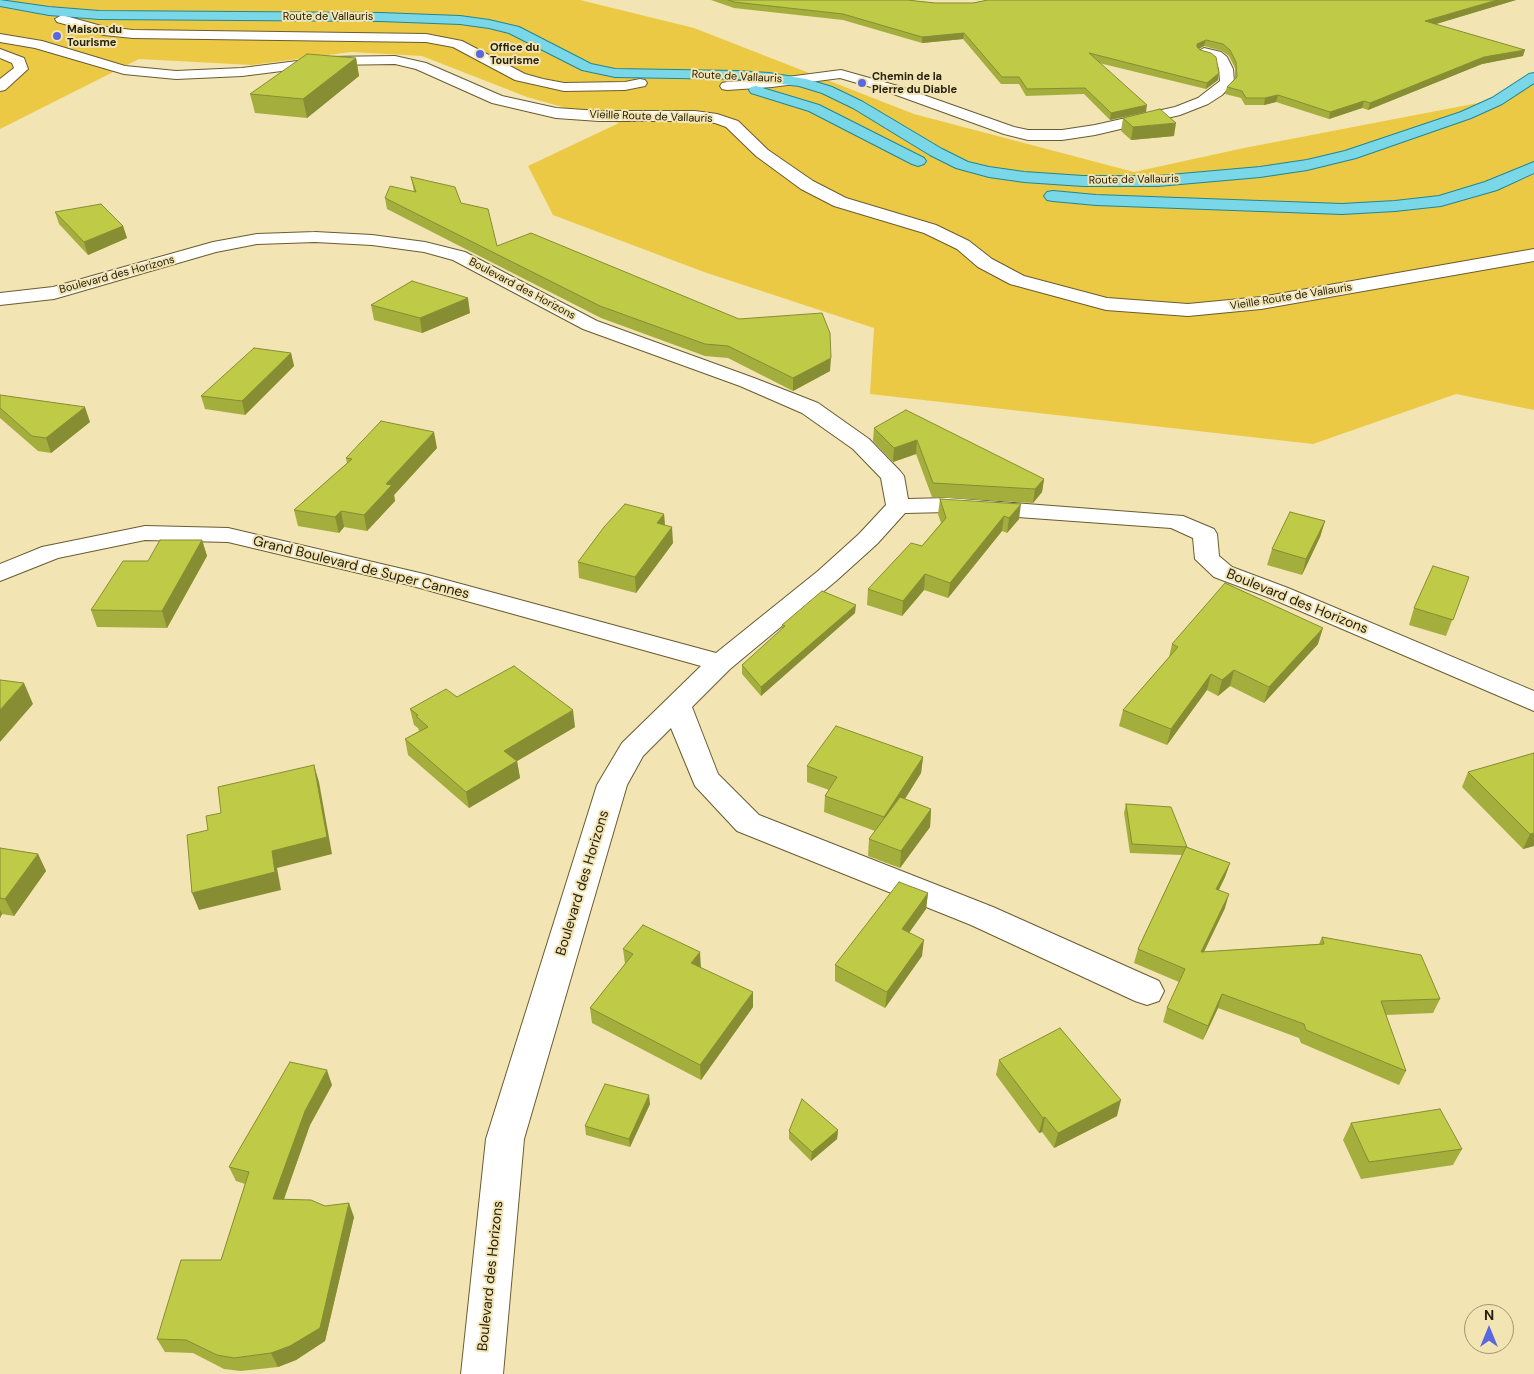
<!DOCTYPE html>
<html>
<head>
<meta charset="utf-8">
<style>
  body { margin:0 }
  #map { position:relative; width:1534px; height:1374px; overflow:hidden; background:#f2e4b3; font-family:"DM Sans",sans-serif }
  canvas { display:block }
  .north { position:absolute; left:1464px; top:1304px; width:50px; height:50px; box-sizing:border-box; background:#f2e4b3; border:1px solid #a19671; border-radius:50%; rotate:0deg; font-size:14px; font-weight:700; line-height:20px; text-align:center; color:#27210f }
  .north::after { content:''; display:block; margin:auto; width:18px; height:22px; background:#5968df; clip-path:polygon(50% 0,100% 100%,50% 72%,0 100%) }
</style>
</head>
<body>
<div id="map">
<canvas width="1534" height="1374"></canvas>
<div class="north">N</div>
</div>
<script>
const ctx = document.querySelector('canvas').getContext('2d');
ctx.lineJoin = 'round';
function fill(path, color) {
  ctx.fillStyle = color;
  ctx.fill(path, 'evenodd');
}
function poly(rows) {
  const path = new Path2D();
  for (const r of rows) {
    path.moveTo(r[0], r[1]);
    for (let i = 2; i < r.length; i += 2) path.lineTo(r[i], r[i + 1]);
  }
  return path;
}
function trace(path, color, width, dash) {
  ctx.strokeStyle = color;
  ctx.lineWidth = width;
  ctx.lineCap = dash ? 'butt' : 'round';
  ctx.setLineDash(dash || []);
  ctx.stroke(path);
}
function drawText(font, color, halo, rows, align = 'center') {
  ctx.font = font + ' "DM Sans",sans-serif';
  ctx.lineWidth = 4;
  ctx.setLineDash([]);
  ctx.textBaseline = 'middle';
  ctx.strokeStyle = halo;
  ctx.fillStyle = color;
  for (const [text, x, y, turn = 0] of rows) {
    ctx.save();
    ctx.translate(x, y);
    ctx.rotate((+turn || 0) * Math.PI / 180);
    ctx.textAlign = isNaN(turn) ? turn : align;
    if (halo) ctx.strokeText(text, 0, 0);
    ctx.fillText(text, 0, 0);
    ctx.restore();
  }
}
fill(poly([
  [0,0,580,0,694,28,914,114,1134,172,1244,148,1478,103,1503,95,1534,79,1534,410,1456,394,1313,444,870,394,874,328,704,272,553,215,528,166,619,123,527,97,422,56,351,52,252,65,139,59,0,129]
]), '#ecc944');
const minor = poly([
  [62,15,105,27,133,30,426,34,462,41,525,74,543,79,564,83,625,82,640,79,645,80,647,83,645,86,625,90,564,91,515,80,453,47,426,42,133,38,104,35,57,22,55,19,62,15],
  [0,34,42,41,125,66,176,71,242,68,329,57,395,56,426,63,502,96,556,108,599,111,695,111,717,114,738,121,768,150,813,181,846,198,936,225,969,241,992,259,1024,276,1107,298,1188,304,1261,297,1534,249,1534,261,1261,309,1188,316,1106,310,1010,284,978,267,957,249,924,233,834,206,801,189,756,156,726,127,715,123,695,121,599,121,556,118,492,103,416,69,395,64,329,65,242,76,176,79,124,74,35,48,0,42,0,34],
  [1204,48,1221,52,1227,57,1233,69,1234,82,1222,95,1208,104,1180,115,1095,135,1062,140,1028,140,1004,134,888,92,840,78,772,87,727,90,722,89,720,86,722,83,727,82,772,79,841,70,898,86,1014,127,1028,130,1062,130,1095,125,1175,107,1198,98,1220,81,1219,69,1216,62,1211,58,1199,55,1197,52,1204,48],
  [0,49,24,58,28,69,5,90,0,91,0,79,14,68,12,63,0,58,0,49],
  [315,232,372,235,425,242,465,252,597,321,754,378,818,403,869,439,900,471,904,476,908,499,948,498,1183,516,1214,529,1217,534,1219,556,1232,567,1288,588,1534,691,1534,711,1270,598,1214,577,1195,559,1193,538,1171,528,948,512,905,513,877,544,836,581,730,669,692,707,718,774,759,815,993,907,1159,981,1164,991,1159,1001,1147,1005,1135,1001,971,925,737,831,695,786,671,728,643,756,627,785,524,1139,503,1374,461,1374,486,1139,597,785,622,743,701,666,409,585,228,542,145,540,58,558,0,581,0,564,42,547,145,526,228,528,424,574,716,653,818,571,859,534,886,505,881,478,853,449,802,413,740,386,583,329,453,260,424,252,372,245,315,242,257,244,216,252,54,299,0,305,0,293,53,287,213,242,257,234,315,232]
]);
const major = poly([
  [0,0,49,7,99,11,380,13,460,16,489,20,519,27,591,64,615,69,737,71,769,73,806,79,832,87,863,102,942,149,968,162,989,167,1024,172,1083,176,1158,176,1260,167,1307,160,1345,151,1461,112,1492,98,1529,74,1534,73,1534,83,1502,104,1471,118,1356,158,1307,170,1260,177,1158,186,1083,186,1024,182,989,177,956,168,930,155,853,108,822,93,799,86,737,79,615,77,582,70,509,33,489,28,460,24,380,21,99,19,49,15,0,6,0,0],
  [756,86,819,105,924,158,926,161,924,164,918,166,912,164,809,111,751,93,749,90,751,87,756,86],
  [1534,162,1534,173,1497,190,1441,206,1395,211,1342,214,1096,205,1053,201,1047,200,1044,196,1047,192,1053,191,1096,195,1342,204,1395,201,1439,196,1485,182,1534,162]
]);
trace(minor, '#695c30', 2);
trace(major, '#228692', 2);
fill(minor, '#fff');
fill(major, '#79d7e8');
fill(poly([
  [711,0,907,0,935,3,973,3,988,0,1516,0,1435,24,1523,56,1482,64,1368,110,1362,108,1329,119,1276,102,1264,105,1245,105,1241,98,1225,94,1227,87,1235,78,1235,68,1229,56,1222,51,1204,46,1199,49,1218,80,1206,89,1099,63,1146,112,1110,120,1084,94,1026,96,1019,84,1001,84,963,39,922,43,843,20,734,8],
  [356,58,359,76,307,118,255,113,250,94],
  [1123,118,1174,136,1131,140,1121,131],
  [411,177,461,203,497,246,830,371,793,391,728,358,705,356,601,318,387,209,385,198,414,192],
  [55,212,123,226,127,238,88,255,59,224],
  [371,305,470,313,422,333,374,320],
  [291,353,294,366,245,415,205,409,201,396],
  [0,395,90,422,51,453,38,451,0,418],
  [874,428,1044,479,1042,492,1033,503,932,497,916,454,893,462,873,441],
  [437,448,394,495,395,501,367,531,344,527,339,533,298,526,294,510,347,463,346,458],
  [940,499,1019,519,1007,533,1002,531,948,598,924,590,902,616,867,605,868,589,922,546,941,523,938,514],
  [664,514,665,525,673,543,636,593,579,578,578,562],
  [1325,521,1320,537,1302,575,1267,565,1272,549],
  [202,540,207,556,167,628,97,627,91,610,148,561],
  [1469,577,1446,636,1409,625,1414,608],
  [855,613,761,696,742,674,742,665,782,629,782,625],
  [1172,644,1318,644,1264,703,1230,686,1218,696,1207,690,1167,745,1119,726,1123,710,1169,657],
  [457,697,575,727,517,761,520,778,469,808,408,755,405,739,419,731,418,728,414,725,410,709],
  [1534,753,1534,846,1523,849,1462,787,1468,772],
  [923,757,921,773,905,799,931,809,930,827,900,868,868,856,869,839,875,831,824,812,825,796,829,790,807,782,807,766],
  [1126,804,1187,847,1230,863,1225,877,1219,890,1225,908,1204,952,1319,944,1322,937,1440,999,1433,1013,1386,1015,1406,1071,1399,1085,1301,1043,1299,1038,1218,1008,1203,1040,1163,1022,1167,1008,1179,982,1134,963,1138,949,1182,855,1130,853,1124,813],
  [0,848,38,854,46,871,14,916,2,914,0,918],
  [928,893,926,909,909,933,922,956,885,1008,835,981,835,965],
  [623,949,700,967,753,1007,701,1080,592,1023,590,1008,625,964],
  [999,1060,1117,1116,1054,1148,1042,1132,1039,1133,996,1075],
  [332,1085,310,1125,284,1199,325,1206,354,1217,325,1341,296,1360,278,1367,241,1371,224,1369,193,1353,165,1352,157,1339,221,1260,245,1184,236,1181,229,1167],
  [650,1104,630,1147,586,1135,585,1126],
  [1351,1123,1462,1149,1453,1165,1361,1179,1343,1140],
  [838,1130,837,1139,811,1161,789,1139,789,1131]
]), '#a4ae3d');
fill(poly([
  [1497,0,1516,0,1423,28,1425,21],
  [964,33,963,39,922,43,922,37],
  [1206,40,1204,46,1196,50,1197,44],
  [1525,50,1523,56,1482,64,1368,110,1370,103,1484,57],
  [356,58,359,76,307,118,303,99],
  [1219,73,1218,80,1206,89,1207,83],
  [1278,95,1276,102,1264,105,1265,98],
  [1364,101,1362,108,1329,119,1330,112],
  [1147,105,1146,112,1110,120,1111,113],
  [1176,123,1174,136,1131,140,1133,127],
  [123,226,127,238,88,255,84,242],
  [468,298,470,313,422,333,420,318],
  [291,353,294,366,245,415,242,401],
  [831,358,830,371,793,391,793,378],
  [85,407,90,422,51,453,46,438],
  [434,432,437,448,394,495,395,501,367,531,364,515,386,484],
  [917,440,916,454,893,462,894,448],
  [1044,479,1042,492,1033,503,1035,489],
  [1021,504,1019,519,1007,533,1009,518],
  [341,511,344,527,339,533,335,517],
  [664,514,665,529,657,523],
  [1004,516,1002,531,948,598,950,583],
  [1325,521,1320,537,1302,575,1306,559],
  [672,527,673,543,636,593,635,577],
  [202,540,207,556,167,628,162,611],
  [925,574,924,590,902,616,903,601],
  [856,605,855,613,761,696,761,687],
  [1323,628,1318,644,1264,703,1269,687],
  [1234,670,1230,686,1218,696,1222,680],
  [1211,674,1207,690,1167,745,1171,729],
  [24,683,33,704,0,742,0,710],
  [573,710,575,727,507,767,504,751],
  [923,757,921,773,883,834,884,817],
  [517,761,520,778,469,808,466,792],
  [314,765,319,782,332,854,277,868,281,890,199,910,192,893,272,851],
  [931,809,930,827,900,868,901,851],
  [1534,833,1534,846,1523,849,1530,834],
  [38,854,46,871,14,916,5,899],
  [1230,863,1225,877,1212,903,1216,889],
  [928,893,926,909,900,945,902,929],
  [1229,894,1225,908,1197,966,1201,952],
  [0,910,2,914,0,918],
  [924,940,922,956,885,1008,887,992],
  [700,952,701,968,691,963],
  [753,992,753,1007,701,1080,700,1065],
  [1222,994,1218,1008,1203,1040,1208,1026],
  [327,1070,332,1085,310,1125,279,1213,273,1199,305,1111],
  [649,1095,650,1104,630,1147,629,1139],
  [1121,1100,1117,1116,1054,1148,1058,1133],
  [1045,1117,1042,1132,1039,1133,1043,1118],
  [838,1130,837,1139,811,1161,812,1152],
  [349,1203,354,1217,325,1341,296,1360,278,1367,271,1353]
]), '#868d32');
const building = poly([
  [728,0,907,0,935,3,973,3,988,0,1497,0,1425,21,1525,50,1484,57,1370,103,1364,101,1330,112,1278,95,1265,98,1246,98,1242,91,1227,87,1237,77,1236,62,1230,50,1223,44,1206,40,1197,44,1197,47,1200,50,1211,53,1216,57,1219,73,1207,83,1089,53,1147,105,1111,113,1085,88,1027,89,1019,77,1002,77,964,33,922,37,843,14,734,2,728,0],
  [307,54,356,58,303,99,250,94,307,54],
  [1160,109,1176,123,1133,127,1123,118,1160,109],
  [411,177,455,187,461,203,488,209,497,246,531,233,739,319,822,313,830,333,831,358,793,378,728,346,705,344,600,306,385,198,390,186,416,192,411,177],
  [101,204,123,226,84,242,55,212,101,204],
  [412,281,468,298,420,318,371,305,412,281],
  [254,348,291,353,242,401,201,396,254,348],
  [0,395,85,407,46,438,32,436,0,408,0,395],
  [906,410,1044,479,1035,489,933,483,917,440,894,448,874,428,906,410],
  [381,421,434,432,386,484,392,485,364,515,341,511,335,517,294,510,352,459,346,458,381,421],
  [940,499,1021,504,1009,518,1004,516,950,583,925,574,903,601,868,589,911,543,922,546,946,518,940,499],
  [625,504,664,514,657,523,672,527,635,577,578,562,604,527,625,504],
  [1290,512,1325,521,1306,559,1272,549,1290,512],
  [160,540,202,540,162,611,91,610,123,561,148,561,160,540],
  [1433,566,1469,577,1453,620,1414,608,1433,566],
  [1225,583,1323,628,1269,687,1234,670,1222,680,1211,674,1171,729,1123,710,1178,647,1172,644,1225,583],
  [822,591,856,605,761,687,742,665,785,626,782,625,822,591],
  [514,666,573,710,504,751,517,761,466,792,405,739,428,727,416,716,418,715,410,709,446,689,457,697,514,666],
  [0,680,24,683,0,710,0,680],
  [836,726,923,757,884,817,825,796,837,777,807,766,836,726],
  [1534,753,1534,833,1530,834,1468,772,1534,753],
  [314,765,327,837,272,851,275,872,192,893,187,835,208,830,206,816,221,813,218,787,314,765],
  [900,797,931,809,901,851,869,839,900,797],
  [1126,804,1171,807,1187,847,1132,844,1126,804],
  [1186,847,1230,863,1216,889,1229,894,1201,952,1324,944,1322,937,1421,955,1440,999,1381,1001,1406,1071,1306,1030,1304,1024,1222,994,1208,1026,1167,1008,1185,969,1138,949,1186,847],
  [0,848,38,854,5,899,0,898,0,848],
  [899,882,928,893,902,929,924,940,887,992,835,965,899,882],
  [643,925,700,952,691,963,753,992,700,1065,590,1008,633,954,623,949,643,925],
  [1060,1028,1121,1100,1058,1133,1045,1117,1043,1118,999,1060,1060,1028],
  [290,1062,327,1070,305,1111,273,1199,311,1200,325,1206,349,1203,320,1328,290,1346,271,1353,234,1358,217,1355,186,1340,157,1339,181,1260,221,1260,249,1172,229,1167,290,1062],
  [605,1084,649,1095,629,1139,585,1126,605,1084],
  [802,1099,838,1130,812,1152,789,1131,802,1099],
  [1440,1109,1462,1149,1369,1162,1351,1123,1440,1109]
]);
fill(building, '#bfca47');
trace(building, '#868d32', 1);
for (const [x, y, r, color] of [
  [57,36,5,"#5968df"],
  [480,54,5,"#5968df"],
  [862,83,5,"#5968df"]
]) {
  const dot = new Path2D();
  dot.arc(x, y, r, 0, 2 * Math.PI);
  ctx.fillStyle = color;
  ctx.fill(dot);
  trace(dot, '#f2e4b3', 2);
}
drawText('11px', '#27210f', '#f2e4b3', [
  ["Route de Vallauris",328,17],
  ["Route de Vallauris",737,77,3],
  ["Vieille Route de Vallauris",651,117,2],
  ["Route de Vallauris",1134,180,-1],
  ["Boulevard des Horizons",117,275,-15],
  ["Boulevard des Horizons",522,289,28],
  ["Vieille Route de Vallauris",1291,297,-9]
]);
drawText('bold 11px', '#27210f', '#f2e4b3', [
  ["Maison du",67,30],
  ["Tourisme",67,43],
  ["Office du",490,48],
  ["Tourisme",490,61],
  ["Chemin de la",872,77],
  ["Pierre du Diable",872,90]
], 'left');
drawText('14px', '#27210f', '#f2e4b3', [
  ["Grand Boulevard de Super Cannes",361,568,14],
  ["Boulevard des Horizons",1297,602,22],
  ["Boulevard des Horizons",583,883,-73],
  ["Boulevard des Horizons",491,1276,-84]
]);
</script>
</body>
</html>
